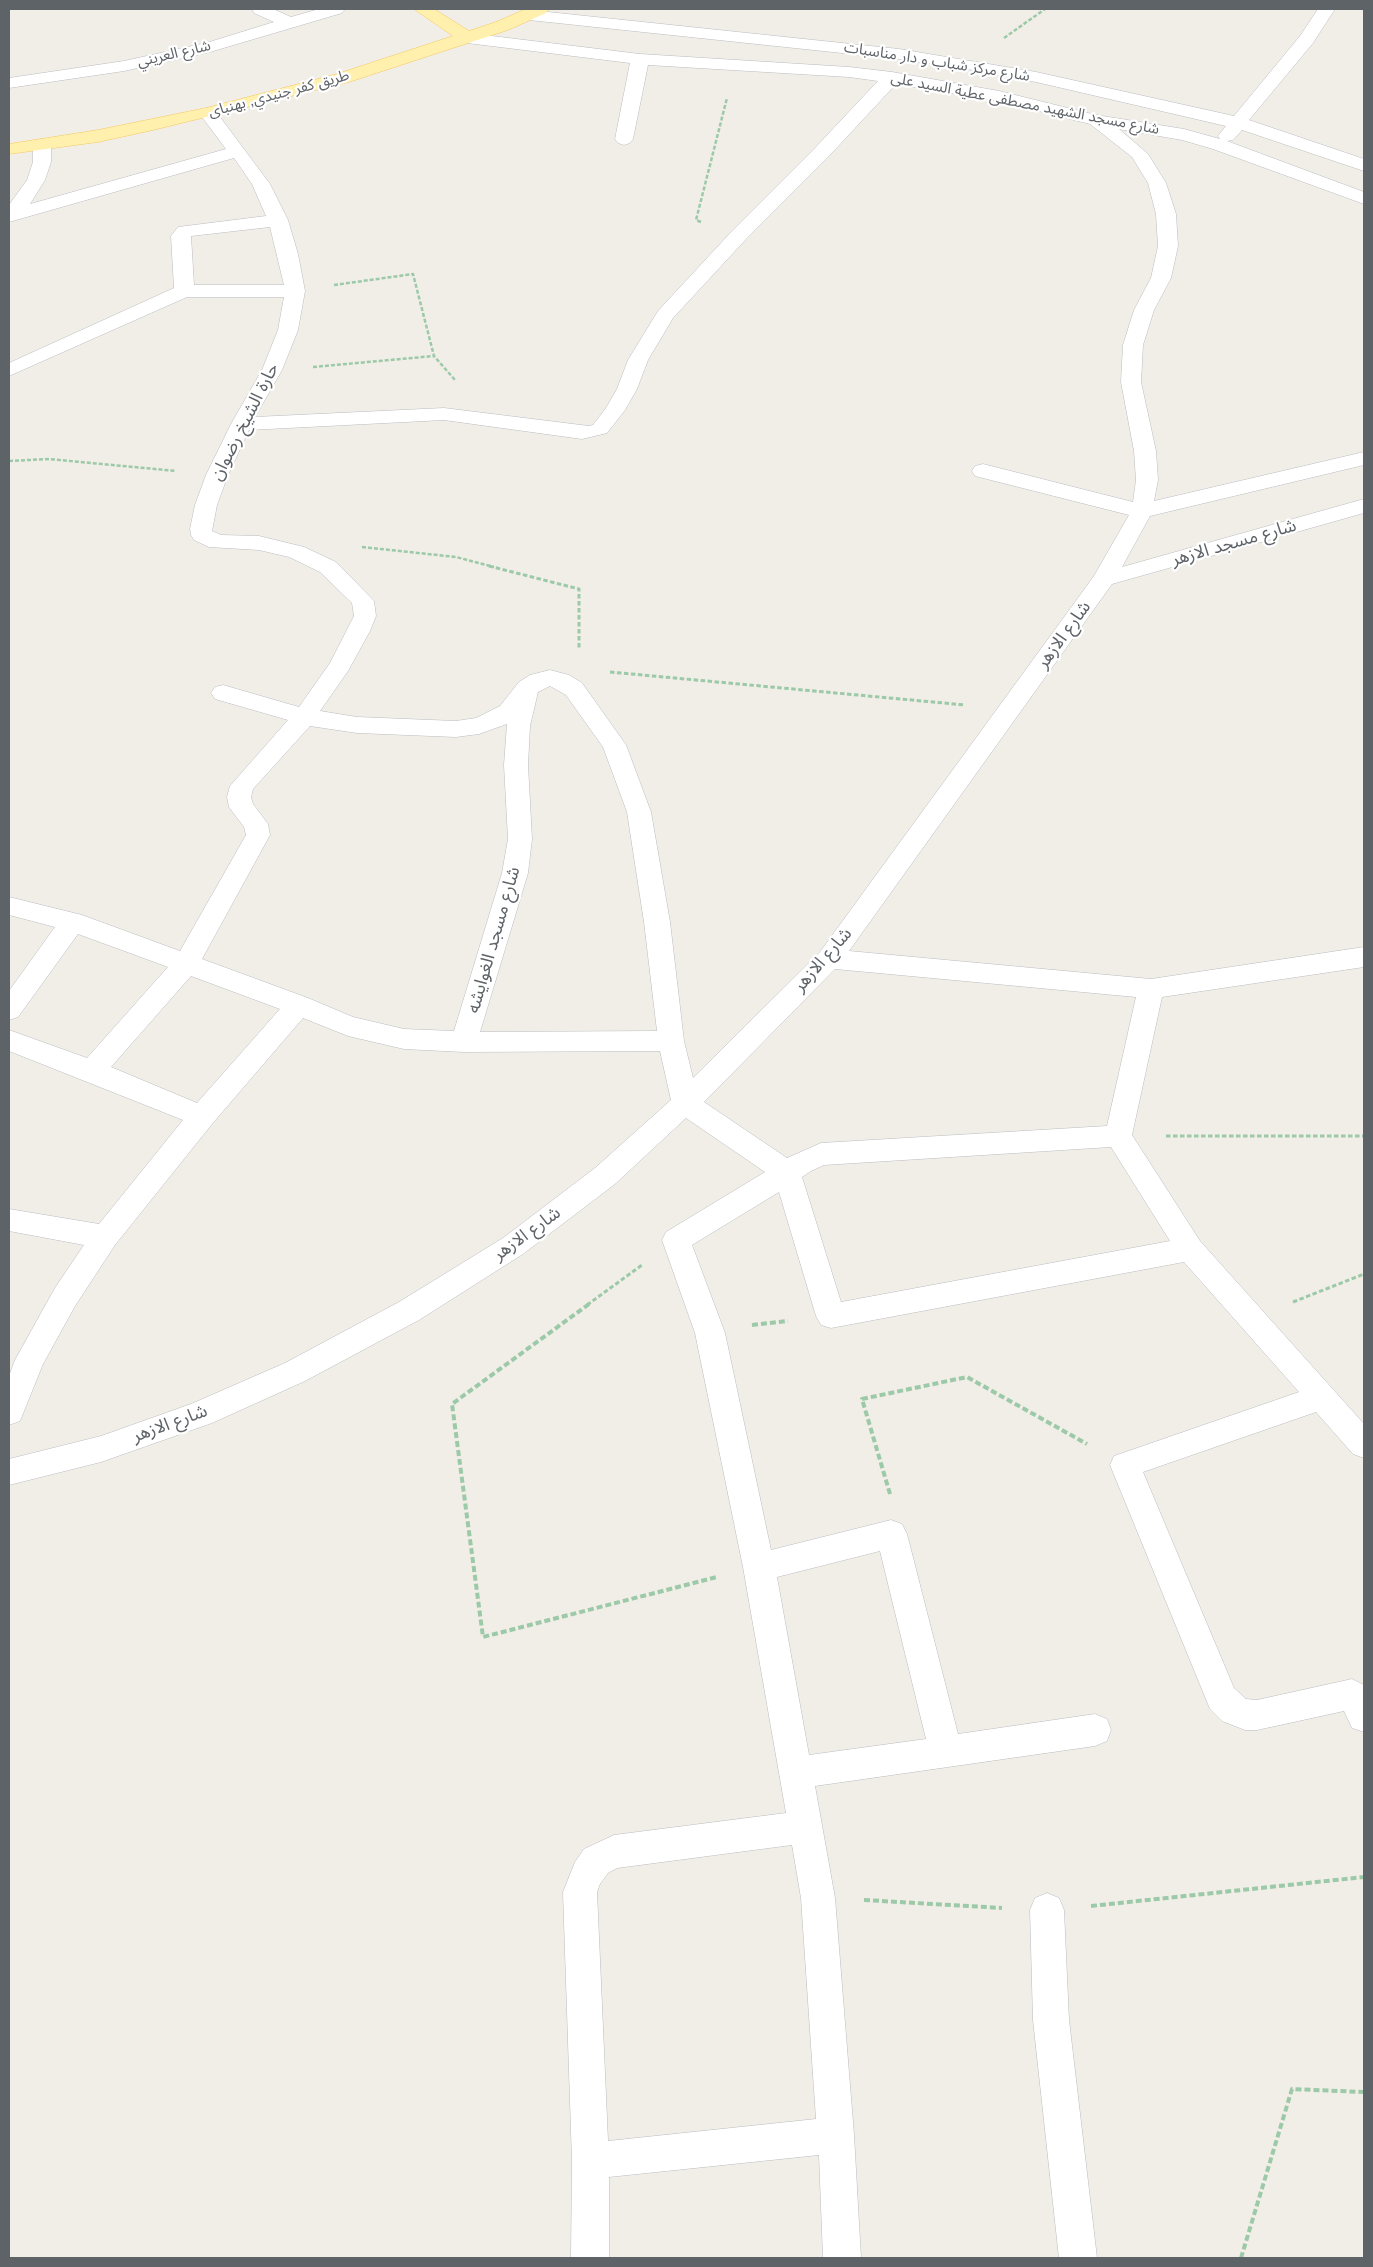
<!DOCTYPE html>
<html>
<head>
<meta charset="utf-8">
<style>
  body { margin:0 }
  #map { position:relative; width:1373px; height:2267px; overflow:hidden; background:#f1eee7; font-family:Helvetica,sans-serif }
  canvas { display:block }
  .frame { position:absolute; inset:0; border:10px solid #5e6368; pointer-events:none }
</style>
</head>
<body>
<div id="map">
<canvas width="1373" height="2267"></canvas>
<div class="frame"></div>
</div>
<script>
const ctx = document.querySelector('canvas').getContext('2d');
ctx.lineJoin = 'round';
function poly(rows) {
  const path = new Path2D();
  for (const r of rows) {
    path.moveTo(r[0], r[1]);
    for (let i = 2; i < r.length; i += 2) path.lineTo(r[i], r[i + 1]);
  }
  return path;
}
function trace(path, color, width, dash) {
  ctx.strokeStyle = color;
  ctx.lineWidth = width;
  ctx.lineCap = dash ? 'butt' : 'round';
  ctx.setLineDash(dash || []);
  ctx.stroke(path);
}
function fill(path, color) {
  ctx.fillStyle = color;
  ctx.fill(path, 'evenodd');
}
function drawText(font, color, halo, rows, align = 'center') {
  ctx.font = font + ' Helvetica,"Noto Sans Arabic",sans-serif';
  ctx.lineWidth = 4.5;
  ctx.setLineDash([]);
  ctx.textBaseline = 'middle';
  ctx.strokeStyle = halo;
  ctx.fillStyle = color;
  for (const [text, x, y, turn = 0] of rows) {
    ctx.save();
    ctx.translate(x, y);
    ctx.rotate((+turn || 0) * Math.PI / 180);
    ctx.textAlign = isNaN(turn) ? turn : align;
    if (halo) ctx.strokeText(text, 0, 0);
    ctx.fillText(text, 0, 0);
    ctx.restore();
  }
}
const minor = poly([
  [252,9,273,9,291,17,319,9,345,9,342,13,210,52,124,71,9,88,9,78,124,61,206,43,274,22,254,13,252,9],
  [1318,9,1335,9,1313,43,1249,120,1364,159,1364,171,1242,130,1233,140,1227,141,1364,192,1364,204,1213,149,1182,140,1119,129,1148,154,1166,183,1176,214,1178,246,1171,278,1154,310,1143,345,1141,382,1156,451,1158,480,1154,501,1364,452,1364,465,1150,516,1122,567,1364,499,1364,513,1112,584,849,951,1151,979,1364,947,1364,967,1162,997,1132,1135,1200,1241,1364,1424,1364,1458,1353,1454,1316,1412,1143,1472,1234,1688,1246,1699,1257,1700,1352,1679,1364,1685,1364,1732,1352,1728,1344,1711,1257,1730,1245,1730,1222,1721,1210,1709,1110,1465,1114,1456,1299,1392,1184,1262,831,1328,821,1325,816,1316,779,1192,692,1245,725,1333,771,1550,891,1520,902,1524,907,1534,958,1734,1095,1714,1107,1719,1111,1730,1107,1741,1095,1746,815,1786,835,1898,854,2135,861,2258,823,2258,819,2155,609,2177,609,2258,571,2258,572,2161,563,1892,575,1862,584,1849,614,1835,786,1813,743,1567,695,1333,662,1240,666,1232,765,1172,686,1118,615,1184,523,1254,419,1320,305,1381,212,1423,101,1462,9,1485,9,1459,101,1436,191,1404,285,1363,399,1302,503,1238,595,1168,671,1100,660,1051,464,1052,404,1049,348,1036,303,1018,212,1124,115,1245,75,1306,43,1364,20,1421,9,1425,9,1376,15,1360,55,1288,84,1245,9,1231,9,1209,99,1224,183,1120,9,1051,9,1030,87,1058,168,967,78,934,18,1017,9,1020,9,991,55,927,9,915,9,897,82,915,180,951,246,835,244,827,229,807,227,797,230,786,288,720,215,699,211,693,215,687,223,685,299,707,330,663,354,616,352,603,320,572,289,557,259,550,209,547,194,540,191,535,190,529,195,505,206,475,231,424,262,370,278,330,284,297,187,297,9,376,9,363,174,288,171,236,178,227,266,216,252,184,234,158,9,222,9,205,27,180,33,162,33,145,35,141,42,139,49,141,51,145,51,162,45,180,30,204,226,149,199,113,202,109,208,108,214,109,270,184,288,220,298,254,305,291,298,330,282,370,255,417,444,408,589,426,593,425,606,408,617,389,628,360,658,311,733,230,815,148,878,81,849,77,648,65,633,139,630,143,624,145,618,143,615,139,630,63,467,43,461,42,458,38,461,34,467,33,640,54,849,67,892,72,999,91,1096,115,1184,129,1220,139,1218,136,1226,126,1036,82,967,69,899,59,529,20,523,19,520,15,523,11,529,10,899,49,1036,72,1234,116,1300,36,1318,9],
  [896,84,999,101,1090,124,1132,157,1148,183,1156,214,1158,246,1151,278,1134,310,1123,345,1121,382,1134,451,1136,480,1133,502,983,464,975,466,972,471,975,476,1129,515,1094,576,820,952,693,1078,684,1041,670,922,651,812,626,745,582,683,569,675,550,670,530,675,519,682,500,706,476,718,456,721,357,717,320,711,348,671,370,631,376,616,374,601,336,562,304,547,259,536,221,535,212,531,217,505,228,475,249,430,444,420,582,439,607,433,625,410,637,389,648,360,673,318,747,238,829,156,896,84],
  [270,227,284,285,194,285,191,236,270,227],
  [550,686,566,695,603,747,627,812,644,922,657,1031,480,1032,528,873,532,839,528,765,530,726,538,692,550,686],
  [507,724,504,765,508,839,502,873,454,1031,404,1029,353,1017,308,998,202,959,270,835,268,824,253,804,251,797,253,789,310,726,357,733,456,737,479,734,507,724],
  [835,969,1136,997,1107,1126,821,1143,787,1158,704,1102,835,969],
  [191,976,280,1009,197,1103,111,1067,191,976],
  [1111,1147,1170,1241,841,1302,802,1177,811,1171,824,1165,1111,1147],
  [880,1551,926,1739,809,1755,777,1577,880,1551],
  [792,1845,801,1898,816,2119,608,2141,597,1892,600,1884,608,1873,617,1868,792,1845],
  [1047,1893,1059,1898,1064,1910,1069,2020,1097,2258,1059,2258,1033,2020,1030,1910,1035,1898,1047,1893]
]);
const major = poly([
  [414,9,434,9,469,31,496,22,526,9,549,9,546,13,508,30,349,82,153,130,98,142,9,154,9,144,98,130,206,108,337,74,453,36,414,9]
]);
trace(minor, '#b9bcc1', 1);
trace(major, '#f4c75d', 1);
trace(poly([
  [1004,38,1045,9],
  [701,222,696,220,727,98],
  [334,285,413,274,434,356,455,380],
  [313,367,434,356],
  [9,461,49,459,176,471],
  [362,547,456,557,494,567]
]), '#9cc9a8', 2.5, [4, 2]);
trace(poly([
  [489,566,579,589,579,648],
  [610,672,965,705],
  [1166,1136,1364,1136],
  [1293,1302,1364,1274],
  [587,1305,642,1265]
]), '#9cc9a8', 3, [4.5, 2.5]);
trace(poly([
  [589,1304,452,1404,483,1637,717,1577],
  [752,1325,788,1321],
  [890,1494,862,1399,967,1377,1087,1444],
  [864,1900,1002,1908],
  [1091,1906,1364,1877],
  [1241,2258,1292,2089,1364,2092]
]), '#9cc9a8', 4, [6, 3]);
fill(minor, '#fff');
fill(major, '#fff0ae');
drawText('15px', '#5e6368', '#fff', [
  ["شارع العريني",174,54,-13],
  ["شارع مركز شباب و دار مناسبات",937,62,9],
  ["طريق كفر جنيدي, بهنباى",279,94,-15],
  ["شارع مسجد الشهيد مصطفى عطية السيد على",1025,104,11]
]);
drawText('18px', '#5e6368', '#fff', [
  ["حارة الشيخ رضوان",245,422,-63],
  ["شارع مسجد الازهر",1234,543,-16],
  ["شارع الازهر",1064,635,-54],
  ["شارع مسجد الغوايشه",494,940,-74],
  ["شارع الازهر",823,960,-49],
  ["شارع الازهر",527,1234,-36],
  ["شارع الازهر",170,1424,-20]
]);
</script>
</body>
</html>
